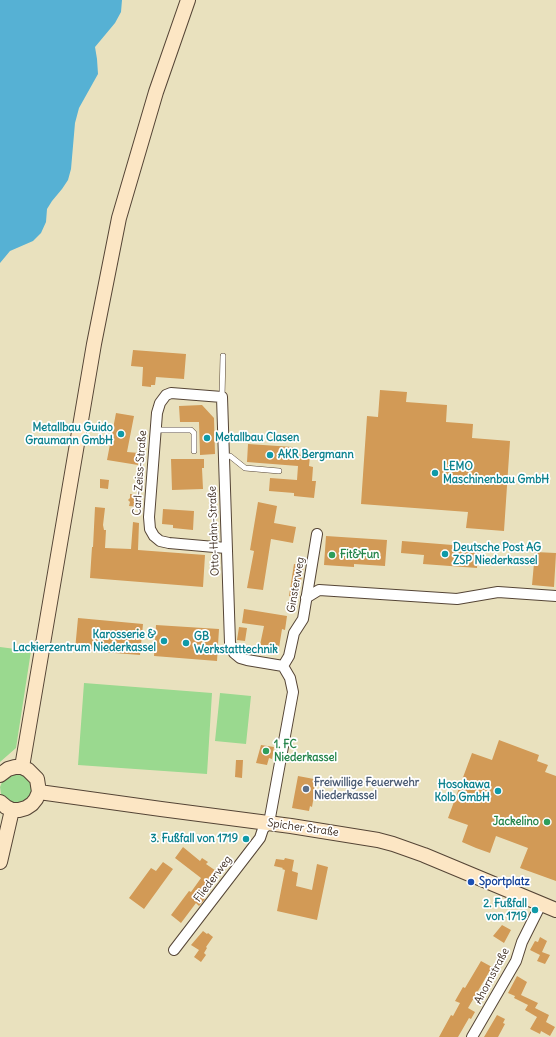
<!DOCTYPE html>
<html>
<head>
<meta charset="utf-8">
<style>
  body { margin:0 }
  canvas { display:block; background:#e9e1be }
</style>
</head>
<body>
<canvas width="556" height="1037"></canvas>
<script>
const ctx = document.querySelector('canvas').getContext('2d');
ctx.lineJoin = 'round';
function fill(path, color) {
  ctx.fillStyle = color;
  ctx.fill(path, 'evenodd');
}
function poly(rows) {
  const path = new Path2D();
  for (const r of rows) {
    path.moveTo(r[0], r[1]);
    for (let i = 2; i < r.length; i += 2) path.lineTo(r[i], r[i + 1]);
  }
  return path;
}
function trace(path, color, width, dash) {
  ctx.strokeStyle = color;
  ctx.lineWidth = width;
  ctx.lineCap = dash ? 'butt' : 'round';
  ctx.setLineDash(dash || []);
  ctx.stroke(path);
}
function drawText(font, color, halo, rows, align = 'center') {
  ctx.font = font + ' Delius,sans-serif';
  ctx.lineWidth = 3.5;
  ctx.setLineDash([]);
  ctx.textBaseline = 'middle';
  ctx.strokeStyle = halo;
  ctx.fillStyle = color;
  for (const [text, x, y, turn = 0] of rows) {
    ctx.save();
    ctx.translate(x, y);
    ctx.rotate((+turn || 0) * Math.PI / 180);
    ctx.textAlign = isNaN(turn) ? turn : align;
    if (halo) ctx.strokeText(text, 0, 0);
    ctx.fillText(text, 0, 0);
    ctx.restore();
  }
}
fill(poly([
  [0,647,31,651,16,748,0,762],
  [84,683,212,693,207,774,78,765],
  [220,693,251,696,246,744,215,741],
  [20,771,33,781,32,797,19,806,3,799,1,794,0,787,4,777]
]), '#9ad98f');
fill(poly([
  [0,0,122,0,121,12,115,23,95,47,97,59,98,74,79,108,75,123,71,169,68,180,62,189,52,201,47,209,46,222,41,233,33,241,10,251,0,263]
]), '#56b1d4');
fill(poly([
  [133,350,186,354,184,379,156,377,155,385,151,385,151,387,142,386,143,367,131,366],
  [380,390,407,392,406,402,447,405,446,422,473,424,472,438,510,441,504,531,466,528,468,512,361,504,367,416,378,417],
  [202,405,214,418,215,454,200,455,199,422,180,422,179,406],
  [116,413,134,416,127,452,139,453,138,465,107,460],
  [248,444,293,447,293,454,310,456,309,466,313,467,312,481,316,481,314,498,294,496,294,493,269,491,270,478,297,480,298,466,247,462],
  [171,459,204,459,204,468,202,468,203,489,172,490],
  [100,479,109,480,108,489,100,488],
  [130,494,142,495,141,507,129,506,130,502,128,500,130,498],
  [258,502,277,506,274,523,296,527,293,543,271,539,263,590,247,588,254,551,250,550],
  [95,507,105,508,103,525,104,530,106,530,105,548,131,549,133,522,139,523,138,550,205,555,203,587,90,578,92,547,93,547],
  [163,509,194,511,193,530,173,528,173,525,162,524],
  [326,536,387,540,385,566,354,564,354,567,324,565],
  [402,541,478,547,477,568,423,564,424,555,401,553],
  [535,552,556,553,554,587,532,585],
  [294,564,304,565,298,597,289,596],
  [244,609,287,616,285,630,282,629,279,648,260,645,264,626,242,623],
  [78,618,143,624,140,655,75,650],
  [156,625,219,629,217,661,154,656],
  [239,627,247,628,245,641,237,640],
  [499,740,539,755,537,761,548,765,545,772,556,776,556,881,520,868,528,848,496,836,490,853,476,848,462,842,468,825,448,818,472,753,492,760],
  [261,745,274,747,272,759,269,758,267,765,256,763],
  [236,760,243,760,242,778,235,777],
  [298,776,314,779,313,783,316,784,312,807,310,806,309,811,292,808],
  [183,847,200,861,202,858,208,862,206,864,219,873,201,896,205,899,199,906,196,903,181,923,171,915,189,891,191,892,201,878,175,858],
  [285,858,294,860,292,871,298,873,296,886,312,890,317,864,328,867,317,920,277,911,285,870,282,869,283,868,274,866,276,859,284,860],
  [163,862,173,869,144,909,129,898,151,868,156,871],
  [502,925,511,930,504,943,493,936],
  [203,931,207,934,208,933,213,937,206,947,207,948,204,953,206,955,201,962,194,957,199,950,191,945],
  [540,937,547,941,542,952,550,955,545,964,537,961,540,955,530,950,535,941,538,942],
  [481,961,492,967,468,1008,475,1012,471,1019,469,1018,458,1037,439,1037,451,1015,453,1016,460,1003,455,1001,463,987,465,988],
  [517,976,527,982,521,995,538,1003,535,1008,549,1015,546,1022,555,1027,550,1036,541,1031,540,1034,530,1029,537,1017,525,1010,528,1005,514,998,515,996,508,993],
  [497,1015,505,1019,503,1023,505,1024,498,1037,484,1037]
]), '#d29a56');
const lane = poly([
  [222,397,223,356],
  [155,430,191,430,194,433,194,451],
  [224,457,230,456,245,468,279,471]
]);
const street = poly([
  [226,548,169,543,160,541,154,536,150,529,149,517,157,413,160,403,166,395,171,393,222,397,230,643,234,653,240,658,247,660,283,666],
  [306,598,319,590,457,599,498,592,556,596],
  [283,666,289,656,294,633,303,619,317,534],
  [174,950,260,838,263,829,269,823,293,692,290,678,283,666],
  [472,1037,516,961,522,942,541,904]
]);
const secondary = poly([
  [22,767,94,344,119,218,156,92,188,0],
  [0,775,8,769,15,767,22,767,28,770,37,779,39,792,36,799,32,804,26,808,19,810,12,810,6,807,0,802],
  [39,792,161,809,291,826,378,840,393,844,424,855,556,910],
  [0,862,12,810]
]);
trace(lane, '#554536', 6);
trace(street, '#554536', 12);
trace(secondary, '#554536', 16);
trace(lane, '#fff', 5);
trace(street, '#fff', 10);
trace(secondary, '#fce6c4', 14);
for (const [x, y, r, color] of [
  [121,434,4,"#0f9aa8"],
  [207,438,4,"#0f9aa8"],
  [270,455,4,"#0f9aa8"],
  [435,473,4,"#0f9aa8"],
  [445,554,4,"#0f9aa8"],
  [332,555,4,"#2e9e5b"],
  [164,641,4,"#0f9aa8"],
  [186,643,4,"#0f9aa8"],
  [266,751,4,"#2e9e5b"],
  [306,789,4,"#5c6f8a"],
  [498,791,4,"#0f9aa8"],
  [547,822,4,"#2e9e5b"],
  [246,839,4,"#0f9aa8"],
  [471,882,4,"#1a4fb4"],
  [535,910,4,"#0f9aa8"]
]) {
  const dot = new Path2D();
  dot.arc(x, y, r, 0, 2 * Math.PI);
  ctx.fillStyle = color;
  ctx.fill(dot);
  trace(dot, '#fff', 1.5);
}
drawText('bold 11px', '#0d838f', '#fff', [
  ["Metallbau Guido",113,428],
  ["Graumann GmbH",113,441],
  ["Metallbau Clasen",215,438,"left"],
  ["AKR Bergmann",278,455,"left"],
  ["LEMO",443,467,"left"],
  ["Maschinenbau GmbH",443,480,"left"],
  ["Deutsche Post AG",453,548,"left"],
  ["ZSP Niederkassel",453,561,"left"],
  ["Karosserie &",156,635],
  ["Lackierzentrum Niederkassel",156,648],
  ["GB",194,637,"left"],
  ["Werkstatttechnik",194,650,"left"],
  ["Hosokawa",490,785],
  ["Kolb GmbH",490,798],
  ["3. Fußfall von 1719",238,839],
  ["2. Fußfall",527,904],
  ["von 1719",527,917]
], 'right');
drawText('11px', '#3b2a1e', '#fff', [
  ["Carl-Zeiss-Straße",140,473,-86],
  ["Otto-Hahn-Straße",214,531,-92],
  ["Ginsterweg",296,585,-80],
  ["Spicher Straße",303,828,8],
  ["Fliederweg",213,879,-53],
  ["Ahornstraße",492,976,-62]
]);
drawText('bold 11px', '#27864d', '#fff', [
  ["Fit&Fun",340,555],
  ["1. FC",274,745],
  ["Niederkassel",274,758],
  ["Jackelino",539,822,"right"]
], 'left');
drawText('bold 11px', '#4e5e75', '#fff', [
  ["Freiwillige Feuerwehr",314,783],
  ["Niederkassel",314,796]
], 'left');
drawText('bold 11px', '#164399', '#fff', [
  ["Sportplatz",479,882]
], 'left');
</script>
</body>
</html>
